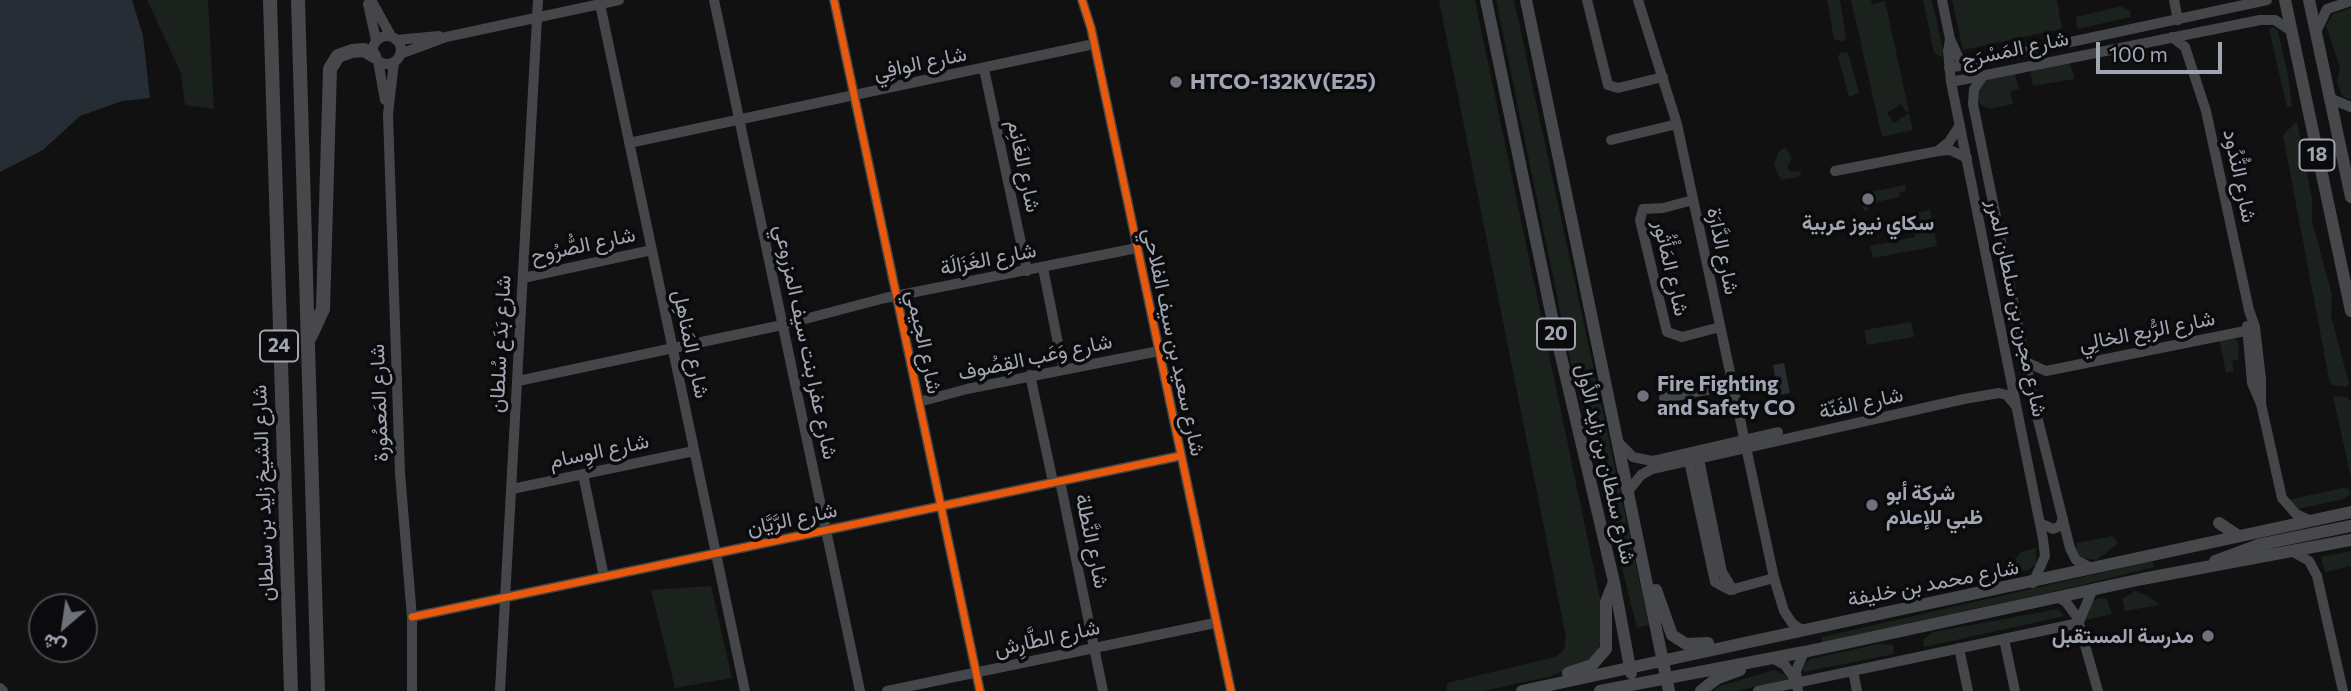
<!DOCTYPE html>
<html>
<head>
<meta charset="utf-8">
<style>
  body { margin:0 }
  #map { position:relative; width:2351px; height:691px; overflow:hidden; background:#111; font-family:Commissioner,Vazirmatn,sans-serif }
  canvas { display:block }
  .north { position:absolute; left:28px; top:593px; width:70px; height:70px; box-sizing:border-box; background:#0b0b0d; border:2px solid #47494f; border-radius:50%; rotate:209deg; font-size:19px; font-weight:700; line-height:28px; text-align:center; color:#a1a6b3 }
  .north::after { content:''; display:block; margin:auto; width:24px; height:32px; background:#6f727a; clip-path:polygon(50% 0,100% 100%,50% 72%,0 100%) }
  .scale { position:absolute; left:2096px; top:42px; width:126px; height:32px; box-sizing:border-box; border:4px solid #a1a6b3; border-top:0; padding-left:9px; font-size:21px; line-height:24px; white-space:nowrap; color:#a1a6b3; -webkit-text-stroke:5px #0b0b0d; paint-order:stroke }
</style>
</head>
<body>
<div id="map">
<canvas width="2351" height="691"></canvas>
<div class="north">ش</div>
<div class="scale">100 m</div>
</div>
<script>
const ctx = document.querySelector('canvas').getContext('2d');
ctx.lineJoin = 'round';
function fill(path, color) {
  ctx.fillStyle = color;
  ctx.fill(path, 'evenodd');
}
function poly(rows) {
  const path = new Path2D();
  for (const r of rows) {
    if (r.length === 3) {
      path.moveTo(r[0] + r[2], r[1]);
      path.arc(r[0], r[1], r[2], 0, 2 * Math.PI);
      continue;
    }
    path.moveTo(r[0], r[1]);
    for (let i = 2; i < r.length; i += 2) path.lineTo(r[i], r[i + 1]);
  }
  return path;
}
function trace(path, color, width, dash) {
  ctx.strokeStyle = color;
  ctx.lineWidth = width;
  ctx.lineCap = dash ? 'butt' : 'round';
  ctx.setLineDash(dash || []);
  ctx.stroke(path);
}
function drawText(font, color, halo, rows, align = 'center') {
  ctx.font = font + ' Commissioner,Vazirmatn,sans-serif';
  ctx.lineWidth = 7;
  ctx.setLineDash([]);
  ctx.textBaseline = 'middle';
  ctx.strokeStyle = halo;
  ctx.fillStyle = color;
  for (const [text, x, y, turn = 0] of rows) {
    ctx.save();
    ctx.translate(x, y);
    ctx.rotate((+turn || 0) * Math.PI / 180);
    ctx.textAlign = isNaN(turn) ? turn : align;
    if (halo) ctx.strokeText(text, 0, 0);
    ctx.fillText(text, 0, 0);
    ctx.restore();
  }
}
fill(poly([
  [147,0,208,0,214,109,185,105,181,73],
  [1439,0,1475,0,1600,598,1600,642,1598,653,1592,661,1548,677,1483,691,1447,691,1447,683,1555,657,1564,650,1566,638],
  [1496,0,1514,0,1649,625,1637,628,1571,364],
  [1827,0,1840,0,1846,37,1843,42,1834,39],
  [1851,0,1871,0,1872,4,1885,1,1909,111,1906,112,1901,104,1887,113,1894,123,1909,113,1913,130,1882,137],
  [1923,0,1932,0,1943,50,1942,57,1934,53],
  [1952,0,2057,0,2062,29,1963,50],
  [2121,6,2130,11,2131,17,2077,29,2076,17],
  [2351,8,2351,100,2342,96,2337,82,2340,67,2326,26,2333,14],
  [2273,27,2278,31,2288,76,2292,106,2287,108,2269,29],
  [1848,52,1859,93,1849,97,1838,57,1840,53],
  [2068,59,2075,79,2033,86,2030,68],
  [2014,71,2019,89,2010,91,2013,104,1990,109,1980,104,1974,92,1978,79],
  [2297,121,2312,199,2312,221,2332,295,2331,316,2349,383,2346,387,2332,385,2329,379,2283,135],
  [1785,147,1792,158,1787,168,1791,172,1800,171,1801,176,1781,180,1774,165,1778,153],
  [1905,185,1906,191,1899,193,1900,197,1867,204,1868,210,1864,211,1860,194],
  [1930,210,1937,246,1873,258,1870,246,1915,237,1910,214],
  [1911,322,1914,337,1867,345,1864,330],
  [2233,335,2239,344,2238,360,2232,361,2234,372,2226,373,2219,338],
  [2333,396,2347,397,2351,402,2351,478],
  [2347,487,2351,494,2344,499,2297,509,2288,500],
  [2112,536,2118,543,2097,560,2082,558,2076,549,2077,543],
  [2036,548,2036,564,2028,570,2016,571,2016,558,2021,552],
  [2351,551,2351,566,2325,572,2321,557],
  [2153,561,2154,567,2078,586,1822,643,1822,637],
  [711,586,732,678,675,688,651,590],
  [2135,591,2148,596,2160,605,2125,611,2122,599],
  [2099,598,2107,599,2112,614,2085,620,2093,601],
  [2058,609,2065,616,1924,647,1923,640,1933,632],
  [1879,644,1893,645,1894,654,1804,672,1802,668,1810,659],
  [1774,670,1785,675,1787,679,1737,691,1713,691,1720,686]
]), '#1b211c');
fill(poly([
  [0,0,132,0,143,36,150,98,122,101,80,116,43,150,0,172],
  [1784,363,1790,393,1779,395,1773,365]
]), '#262d34');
trace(poly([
  [371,0,391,36],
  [714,0,860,691],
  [834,0,980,691],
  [1082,0,1091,28,1231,691],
  [1587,0,1608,85,1618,88,1663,77],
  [1638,0,1677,124,1774,578,1784,611,1792,623,1803,631],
  [1942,0,1950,39,1962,65],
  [2174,0,2178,20],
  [368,4,376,40],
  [600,4,745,691],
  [2316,32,2327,9,2351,1],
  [387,50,14],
  [2172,37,2185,47,2206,111,2249,310,2255,327,2261,379,2261,404],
  [1950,39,1948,51,1951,82,2043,539,2045,556,2033,583],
  [396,40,439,36],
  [400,54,446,37,619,0],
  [378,61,385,100],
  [394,62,388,114,400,473,412,617,412,691],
  [1949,68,2267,0],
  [984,69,1027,271],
  [1983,76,1974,89,1973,104,2034,404,2070,548,2076,560,2091,568],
  [1951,82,2260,20,2275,20,2290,30],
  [2329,98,2351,107],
  [1611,140,1677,124],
  [629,143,1094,44],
  [1939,150,1949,142,1960,125],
  [1835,171,1938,151,1950,150,1967,158],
  [1693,200,1663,208,1643,209,1640,220,1667,332,1682,337,1720,327],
  [1043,268,1063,368],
  [523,278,652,250],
  [2247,326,2252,383,2261,404,2282,498,2296,514,2309,520],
  [2026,362,2046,371,2255,329],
  [1030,375,1053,482],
  [518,381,782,325,885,298,1137,248],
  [1664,398,1732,385],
  [919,402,967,389,1159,351],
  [1619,443,1633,457,1652,461,1778,432],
  [1699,459,1722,572,1733,590],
  [1689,461,1715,582,1730,590,1774,578],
  [583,474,604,577],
  [1060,481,1103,691],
  [512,489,694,451],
  [1630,489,1641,475,1652,469,1964,399,1999,393,2007,395,2016,406],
  [2040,523,2053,529,2060,526,2063,518],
  [2293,552,2309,561,2317,576,2343,691],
  [2057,597,2066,602,2077,617,2098,691],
  [412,617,1180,456],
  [2079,622,2092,591],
  [2004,639,2015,691],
  [1959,648,1968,691],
  [1772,658,1785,665,1796,681],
  [1853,671,1857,691],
  [0,688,3,691],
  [500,691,538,0],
  [887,691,1215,623],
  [1758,691,2079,623],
  [1798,691,1796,671,1804,652]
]), '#45464a', 10);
trace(poly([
  [1486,0,1553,322,1614,582,1631,673],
  [1526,0,1669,691],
  [2285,0,2351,311],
  [2309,0,2351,197],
  [2219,523,2237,535],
  [2215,561,2258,545,2351,526],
  [1656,590,1672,635,1686,644,1708,643],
  [1568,673,1592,665,1606,649,1606,602,1614,582],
  [1522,691,2351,512],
  [1600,691,1804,652,2142,579,2351,540],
  [1701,691,1716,679,1740,670]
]), '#47484c', 12);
trace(poly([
  [270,0,291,691],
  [298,0,318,691],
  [310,337,323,309,330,69,338,56,352,51,364,50,374,56]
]), '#48484c', 14);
trace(poly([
  [834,0,980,691],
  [1082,0,1091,28,1231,691],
  [412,617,1180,456]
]), '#e8590c', 7);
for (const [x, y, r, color] of [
  [1176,82,7,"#6f727a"],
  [1868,199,7,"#6f727a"],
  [1643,396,7,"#6f727a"],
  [1872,505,7,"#6f727a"],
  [2208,636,7,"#6f727a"]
]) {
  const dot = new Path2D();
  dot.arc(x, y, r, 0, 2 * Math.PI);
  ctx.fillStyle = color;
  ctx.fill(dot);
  trace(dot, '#0b0b0d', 2.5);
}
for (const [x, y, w] of [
  [2317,155,35],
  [1556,334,38],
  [279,346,38]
]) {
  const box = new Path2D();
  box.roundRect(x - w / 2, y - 15.5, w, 31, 5);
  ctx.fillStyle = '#0b0b0d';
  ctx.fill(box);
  trace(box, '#a1a6b3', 2);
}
drawText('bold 19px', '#a1a6b3', null, [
  ["18",2317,155],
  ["20",1556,334],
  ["24",279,346]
]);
drawText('21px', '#a1a6b3', '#0b0b0d', [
  ["شارع المَسْرَج",2015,49,-12],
  ["شارع الوافِي",920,63,-12],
  ["شارع الغَانِم",1024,166,78],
  ["شارع النُّدُود",2240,176,78],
  ["شارع الصُّرُوح",583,245,-12],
  ["شارع الدَّارَة",1723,251,78],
  ["شارع الغَزَالَة",988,259,-11],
  ["شارع المَأْثُور",1671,268,77],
  ["شارع مجرن بن سلطان المرر",2017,308,78],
  ["شارع الرُّبع الخالِي",2147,331,-11],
  ["شارع عفرا بنت سيف المزروعي",806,342,78],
  ["شارع الجيمي",924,342,78],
  ["شارع سعيد بن سيف الفلاحي",1174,342,78],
  ["شارع بَدَع سُلطان",500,344,-87],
  ["شارع المَناهِل",691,344,78],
  ["شارع وَعَب القِصُوف",1035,357,-12],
  ["شارع المَعمُورة",379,403,-92],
  ["شارع الفَنّة",1861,403,-12],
  ["شارع الوِسام",599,451,-12],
  ["شارع سلطان بن زايد الأول",1606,464,77],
  ["شارع الشيخ زايد بن سلطان",263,493,-92],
  ["شارع الرَّيَّان",792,519,-12],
  ["شارع النَّطلة",1092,541,78],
  ["شارع محمد بن خليفة",1933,583,-11],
  ["شارع الطَّارِش",1047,638,-12]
]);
drawText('bold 21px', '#a1a6b3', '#0b0b0d', [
  ["HTCO-132KV(E25)",1190,82],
  ["سكاي نيوز عربية",1868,223,"center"],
  ["Fire Fighting",1657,384],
  ["and Safety CO",1657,408],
  ["شركة أبو",1886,493],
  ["ظبي للإعلام",1886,517],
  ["مدرسة المستقبل",2194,636,"right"]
], 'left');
</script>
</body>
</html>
